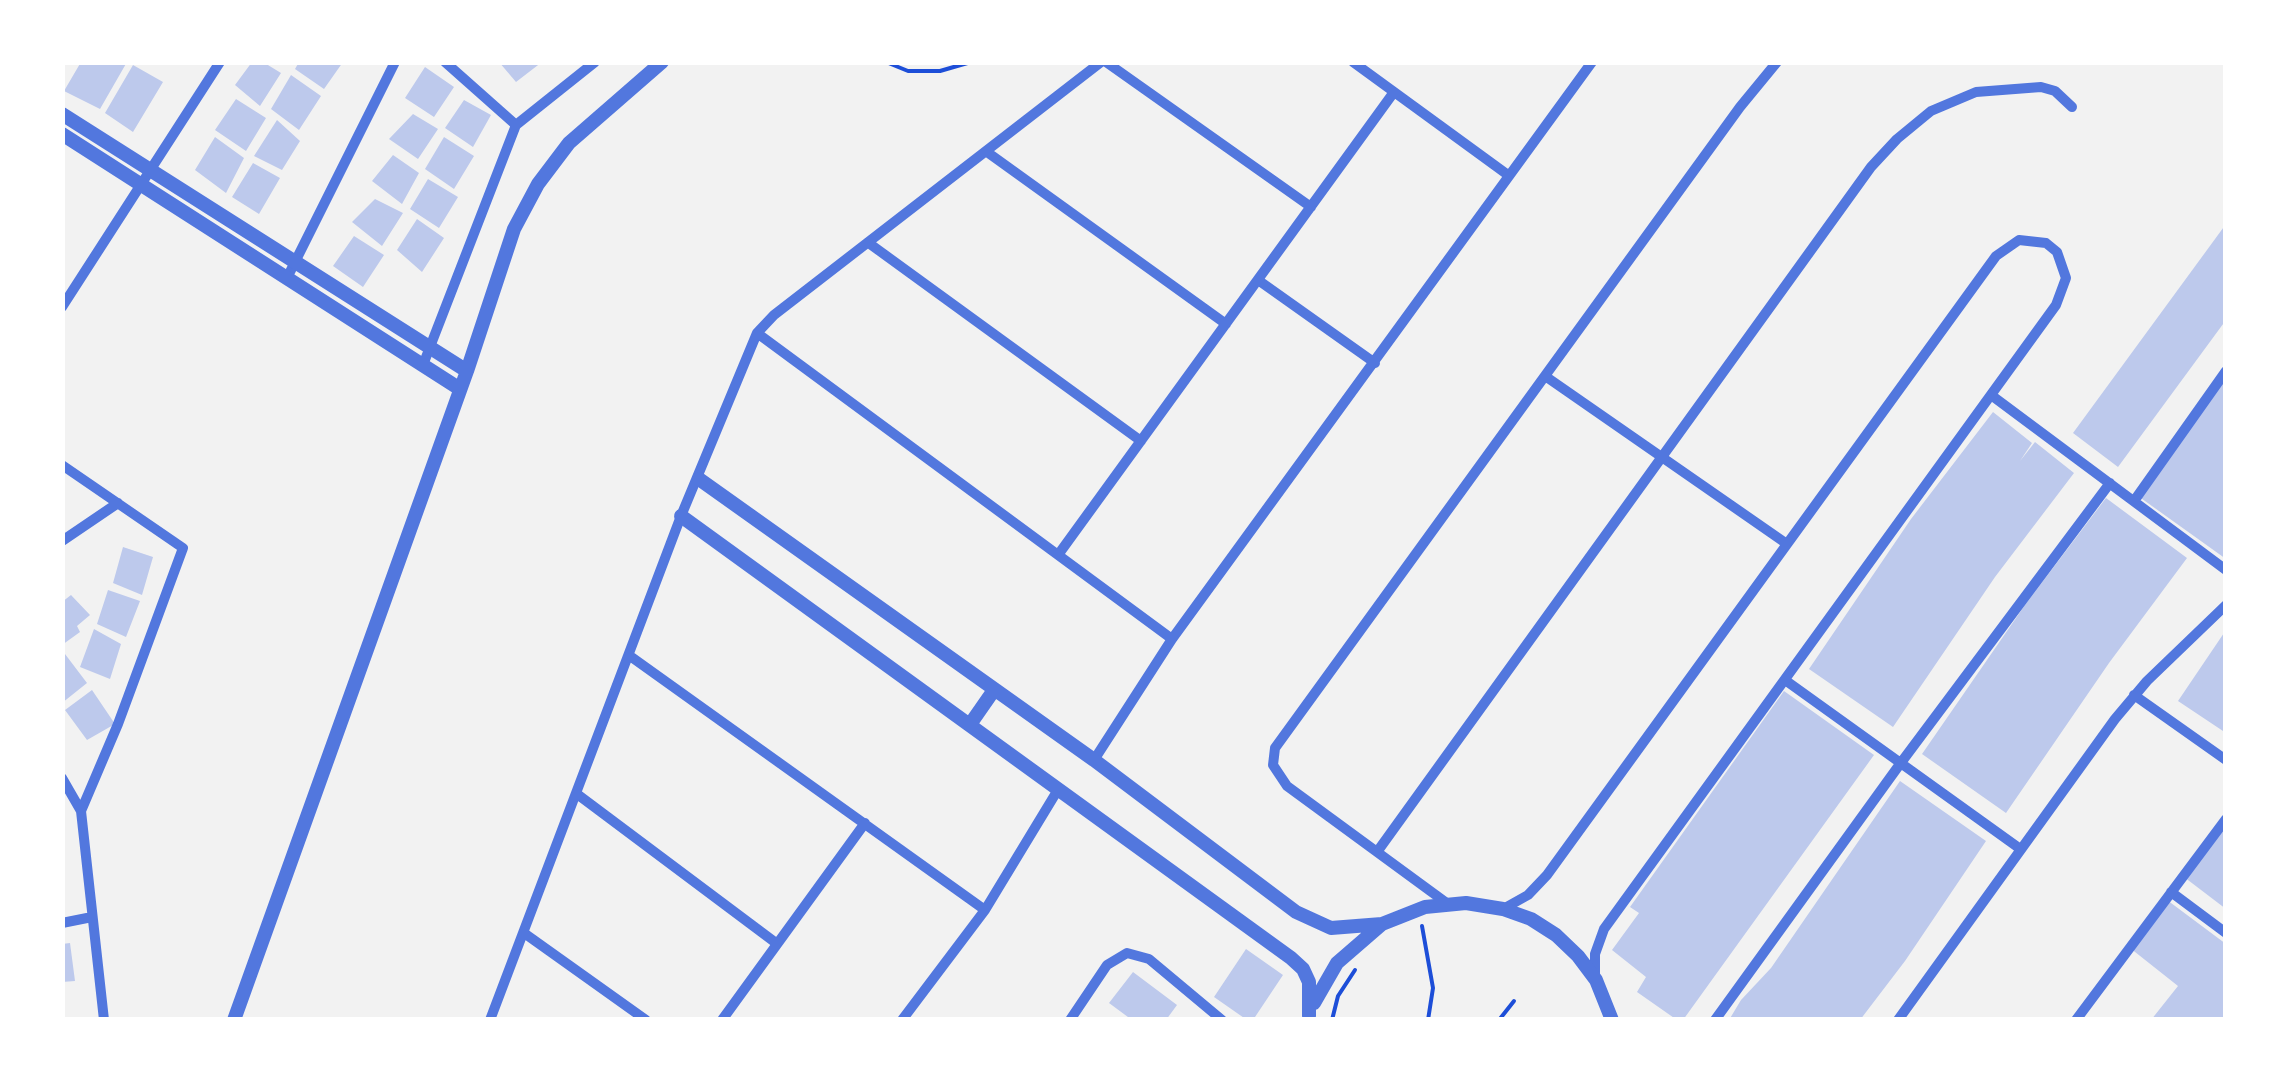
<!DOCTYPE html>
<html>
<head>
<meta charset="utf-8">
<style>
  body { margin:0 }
  #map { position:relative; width:2288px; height:1082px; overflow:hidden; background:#f2f2f2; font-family:"Alegreya Sans",sans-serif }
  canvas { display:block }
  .frame { position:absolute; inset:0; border:65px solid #fff; pointer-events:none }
</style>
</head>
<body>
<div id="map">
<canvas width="2288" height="1082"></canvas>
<div class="frame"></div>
</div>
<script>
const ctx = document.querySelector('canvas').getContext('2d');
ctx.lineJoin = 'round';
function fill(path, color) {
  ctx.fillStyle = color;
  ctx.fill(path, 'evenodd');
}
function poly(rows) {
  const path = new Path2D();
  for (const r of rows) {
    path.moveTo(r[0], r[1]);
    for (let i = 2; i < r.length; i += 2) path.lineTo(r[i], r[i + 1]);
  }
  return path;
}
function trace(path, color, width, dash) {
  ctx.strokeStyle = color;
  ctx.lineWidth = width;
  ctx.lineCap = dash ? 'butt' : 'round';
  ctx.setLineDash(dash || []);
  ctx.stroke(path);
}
fill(poly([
  [81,62,127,62,100,109,64,91],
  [252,62,263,62,281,73,260,106,235,85],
  [299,62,343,62,324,89,295,69],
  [499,62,542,62,516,82],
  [133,65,163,82,133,132,105,113],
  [425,67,454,87,434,117,405,98],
  [291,75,321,96,299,130,271,109],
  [236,99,266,118,246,151,215,130],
  [464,100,491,115,473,147,445,128],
  [413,114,438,129,418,159,389,139],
  [277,120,300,141,282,170,254,156],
  [215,137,244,158,226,193,195,170],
  [444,137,474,156,454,189,425,169],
  [393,155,419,173,402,204,372,181],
  [253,163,280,178,259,214,232,197],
  [428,179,458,197,439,228,410,209],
  [375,199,403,213,382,246,352,222],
  [417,219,444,238,422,272,397,250],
  [2226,224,2226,320,2118,467,2073,433],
  [354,236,384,255,363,287,333,266],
  [2226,373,2226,559,2138,496],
  [1993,412,2032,443,2020,461,2035,442,2074,473,1995,577,1893,727,1809,669,1911,519],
  [2106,498,2187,558,2109,663,2006,813,1922,754,2025,605],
  [123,547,153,557,142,595,113,583],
  [108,590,140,601,126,637,97,624],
  [71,595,90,615,77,626,80,632,62,645,62,602],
  [94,629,121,644,110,679,80,667],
  [2226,630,2226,733,2178,701],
  [65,654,87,683,62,703,62,656],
  [92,690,115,724,87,740,65,710],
  [1784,691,1874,755,1683,1020,1677,1020,1637,992,1646,977,1612,950,1639,913,1630,907],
  [1900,781,1986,841,1905,961,1860,1020,1729,1020,1741,1000,1771,968],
  [2226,824,2226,909,2184,877],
  [2167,900,2226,944,2226,1020,2151,1020,2178,986,2130,948],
  [70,943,75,981,62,982,62,944],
  [1246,949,1283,975,1253,1020,1247,1020,1214,997],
  [1133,972,1177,1005,1166,1020,1132,1020,1109,1003]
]), '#bdc9ec');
trace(poly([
  [886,62,908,71,940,71,971,62],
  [1422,926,1433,988,1428,1020],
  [1332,1020,1338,996,1355,970],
  [1499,1020,1514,1001]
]), '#1d4ed8', 4);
trace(poly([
  [445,62,516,125],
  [1106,62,1311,207],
  [1353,62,1508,175],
  [987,152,1226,324],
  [870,244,1141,441],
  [287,278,395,62],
  [1258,280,1375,363],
  [62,307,220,62],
  [757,333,1172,639],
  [423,365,516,125,595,62],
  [1545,376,1787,544],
  [1991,395,2226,570],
  [62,465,183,548,118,724,81,811,104,1020],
  [2134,501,2226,371],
  [62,541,118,503],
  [1058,555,1394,92],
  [630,656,985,910],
  [1785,680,2019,848],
  [2134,695,2226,760],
  [1094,760,1172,639,1592,62],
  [62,778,81,811],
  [577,794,776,943],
  [1377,852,1871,167,1897,139,1931,111,1976,92,2041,87,2055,91,2072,107],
  [2171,892,2226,933],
  [1448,904,1287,786,1273,765,1275,748,1740,107,1777,62],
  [1503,909,1528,895,1547,875,1996,256,2019,240,2046,243,2057,252,2066,278,2056,305,1604,929,1595,954,1595,977],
  [62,923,92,917],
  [524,933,646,1020],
  [490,1020,681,516,757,333,774,315,1101,62],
  [722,1020,865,823],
  [902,1020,985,910,1059,788],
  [1070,1020,1107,965,1127,953,1149,959,1222,1020],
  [1715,1020,1900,764,2110,483],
  [1898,1020,2115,719,2147,681,2226,605],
  [2076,1020,2226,819]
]), '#5277de', 10);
trace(poly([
  [62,114,467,371],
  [62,134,460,389],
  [699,479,1094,760,1296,912,1331,928,1382,924],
  [681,516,1291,958,1303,969,1309,982,1309,1016],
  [971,723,994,690],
  [1314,1003,1337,963,1382,924,1425,907,1466,903,1503,909,1531,919,1556,935,1578,956,1596,980,1612,1020],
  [234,1020,467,371,514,229,538,184,569,143,662,62]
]), '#5277de', 14);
</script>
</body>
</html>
